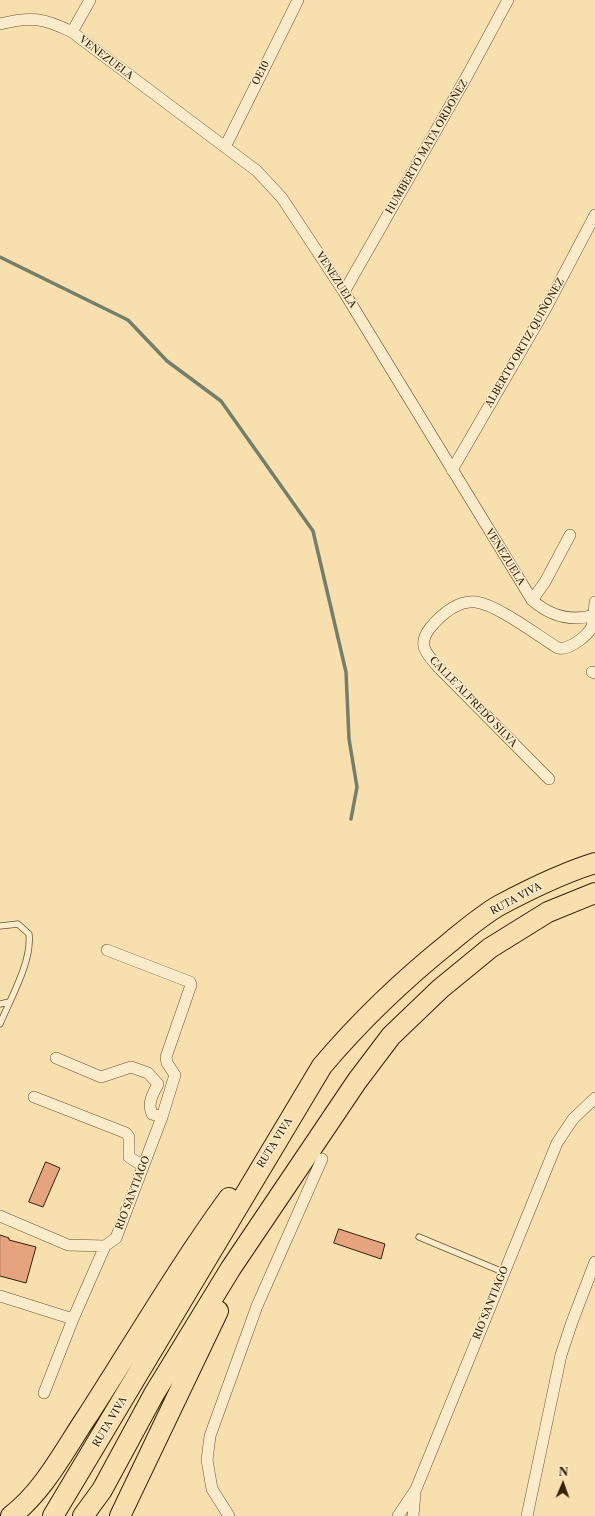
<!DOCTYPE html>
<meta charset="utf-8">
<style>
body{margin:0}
#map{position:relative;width:595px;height:1516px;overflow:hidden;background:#f7e0ad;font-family:"Libre Caslon Text",serif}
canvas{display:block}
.north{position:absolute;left:543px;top:1464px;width:40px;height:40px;-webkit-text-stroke:3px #faebca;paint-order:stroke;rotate:2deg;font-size:11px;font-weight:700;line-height:16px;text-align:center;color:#32210d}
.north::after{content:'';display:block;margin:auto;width:14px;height:18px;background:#32210d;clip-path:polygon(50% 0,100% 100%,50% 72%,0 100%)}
</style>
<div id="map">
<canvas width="595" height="1516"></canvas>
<div class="north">N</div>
</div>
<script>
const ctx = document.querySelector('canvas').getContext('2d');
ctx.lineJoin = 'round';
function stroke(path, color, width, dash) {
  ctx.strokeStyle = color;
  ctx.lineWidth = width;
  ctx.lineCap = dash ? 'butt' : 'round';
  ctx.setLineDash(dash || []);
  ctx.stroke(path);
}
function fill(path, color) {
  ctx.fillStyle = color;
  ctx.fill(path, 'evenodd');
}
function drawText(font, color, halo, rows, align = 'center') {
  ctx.font = font + ' "Libre Caslon Text",serif';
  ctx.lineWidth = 3;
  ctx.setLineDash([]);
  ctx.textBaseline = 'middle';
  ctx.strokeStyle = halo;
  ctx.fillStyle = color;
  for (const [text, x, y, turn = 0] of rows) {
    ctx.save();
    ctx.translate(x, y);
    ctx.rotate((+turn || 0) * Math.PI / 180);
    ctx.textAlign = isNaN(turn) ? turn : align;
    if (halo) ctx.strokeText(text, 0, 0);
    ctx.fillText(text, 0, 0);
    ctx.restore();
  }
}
stroke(new Path2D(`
 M 0,257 L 128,320 L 167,361 L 221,401 L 313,531 L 346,672 L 349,739 L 357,787 L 351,819`), '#727f6d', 3.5);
const building = new Path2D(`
 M 46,1162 L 60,1168 L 43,1207 L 29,1202 Z
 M 339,1229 L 385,1244 L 381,1259 L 334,1243 Z
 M 0,1235 L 9,1238 L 9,1240 L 36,1247 L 26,1283 L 0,1276 Z`);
fill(building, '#e5a37e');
stroke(building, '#32210d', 1);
const lane = new Path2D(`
 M 0,926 L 18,924 L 29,934 C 32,962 11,997 0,1024
 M 0,1004 L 9,1002
 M 419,1237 L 503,1272`);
const street = new Path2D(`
 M 0,24 C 31,16 44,18 72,32 L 257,171 L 282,198 L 344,292 L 532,600 C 550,616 571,622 595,615
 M 72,32 L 90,0
 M 225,147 L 298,0
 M 344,292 L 467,76 L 508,0
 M 452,470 L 546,308 L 595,215
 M 532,600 L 545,582 L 570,535
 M 594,615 L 595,602
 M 592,672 L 595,673
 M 549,779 L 438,667 C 426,653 417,645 430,628 C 441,615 458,600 476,602 C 498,605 538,636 558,648 C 569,651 593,633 593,622 L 589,616
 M 56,1058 L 101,1077 L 131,1067 L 148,1073 L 158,1084 C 153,1094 147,1103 152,1114 L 162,1117
 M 34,1097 L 126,1133 L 129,1137 L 129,1157 L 143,1166
 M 0,1216 L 68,1245 L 105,1246 L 116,1238 L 162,1117 L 175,1075 L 167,1063 L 166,1057 L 191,985 L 190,982 L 107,950
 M 0,1296 L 73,1319
 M 44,1393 L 73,1319 L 105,1246
 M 229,1516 L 212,1489 L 207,1460 L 210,1436 L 257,1306 L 322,1159
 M 398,1516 L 416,1489 L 557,1143 L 573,1119 L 595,1098
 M 413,1516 L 415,1493
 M 527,1516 L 561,1355 L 572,1322 L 595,1262`);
const highway = new Path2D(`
 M 11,1516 C 44,1491 65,1449 88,1415 C 135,1342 178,1268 229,1198
 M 53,1516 L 322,1066 C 360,1021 403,980 449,943 C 465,930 482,915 500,905 C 530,889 563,873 595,863
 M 83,1516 L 102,1490 L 154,1394 L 231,1268 L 357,1081 L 391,1036 L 440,989 L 490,948 L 548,912 L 595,893
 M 120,1516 L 218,1311`);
stroke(lane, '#635135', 7);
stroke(street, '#635135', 12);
stroke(highway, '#32210d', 22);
stroke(lane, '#faebca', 5.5);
stroke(street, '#faebca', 11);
stroke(highway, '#f7e0ad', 20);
drawText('10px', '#32210d', '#faebca', [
 ["VENEZUELA",106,58,37],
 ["OE10",261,73,-63],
 ["HUMBERTO MATA ORDOÑEZ",427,147,-60],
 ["VENEZUELA",336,280,57],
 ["ALBERTO ORTIZ QUIÑONEZ",525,343,-60],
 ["VENEZUELA",505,557,58],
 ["CALLE ALFREDO SILVA",473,702,46],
 ["RUTA VIVA",516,899,-28],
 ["RUTA VIVA",275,1143,-58],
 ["RIO SANTIAGO",133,1193,-69],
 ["RIO SANTIAGO",491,1303,-68],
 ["RUTA VIVA",110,1422,-59]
]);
</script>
